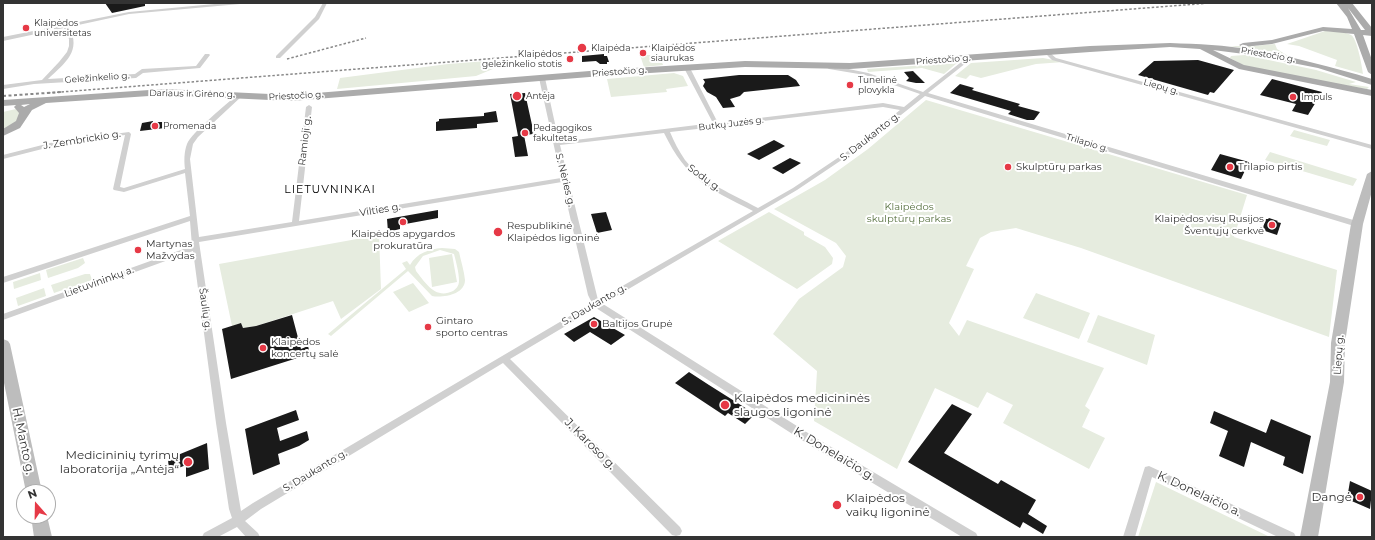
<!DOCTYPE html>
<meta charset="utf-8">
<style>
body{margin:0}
#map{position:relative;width:1375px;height:540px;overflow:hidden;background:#fff;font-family:Montserrat,sans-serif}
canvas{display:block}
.frame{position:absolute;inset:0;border:4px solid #333;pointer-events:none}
.north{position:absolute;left:16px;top:484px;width:40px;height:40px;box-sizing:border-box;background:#fff;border:1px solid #adadad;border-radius:50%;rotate:340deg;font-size:11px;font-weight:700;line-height:16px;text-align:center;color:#333}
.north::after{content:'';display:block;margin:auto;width:14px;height:18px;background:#e63946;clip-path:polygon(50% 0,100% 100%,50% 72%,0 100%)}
</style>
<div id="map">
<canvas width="1375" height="540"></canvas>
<div class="frame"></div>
<div class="north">N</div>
</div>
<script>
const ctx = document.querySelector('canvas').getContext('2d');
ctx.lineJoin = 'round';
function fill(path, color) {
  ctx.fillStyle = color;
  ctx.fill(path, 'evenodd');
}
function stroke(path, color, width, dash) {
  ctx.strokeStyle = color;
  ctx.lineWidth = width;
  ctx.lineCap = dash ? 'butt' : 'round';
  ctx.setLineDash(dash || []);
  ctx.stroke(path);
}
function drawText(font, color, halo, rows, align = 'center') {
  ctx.font = font + ' Montserrat,sans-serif';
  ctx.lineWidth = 4;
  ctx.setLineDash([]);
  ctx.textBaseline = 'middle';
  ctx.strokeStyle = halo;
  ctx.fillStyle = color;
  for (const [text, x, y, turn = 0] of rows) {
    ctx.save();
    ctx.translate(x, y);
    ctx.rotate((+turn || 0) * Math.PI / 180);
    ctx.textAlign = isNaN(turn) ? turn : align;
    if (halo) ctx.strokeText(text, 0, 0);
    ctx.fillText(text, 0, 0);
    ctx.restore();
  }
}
fill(new Path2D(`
 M 1325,31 C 1333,32 1344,31 1351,35 C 1357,38 1362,66 1363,74 L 1335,66 L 1337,60 L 1299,46 L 1287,44 Z
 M 1275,44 L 1277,49 L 1288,56 L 1230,46 L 1253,46 Z
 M 640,55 L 659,55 L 663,65 L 644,67 Z
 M 1245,55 L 1316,70 L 1356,82 L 1349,84 L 1369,87 L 1367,89 L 1354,87 L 1247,67 L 1230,58 L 1231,56 Z
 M 1043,58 L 1064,62 L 1036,64 L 981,78 L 970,75 L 966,79 L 955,76 L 971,63 Z
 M 501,60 L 500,66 L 476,76 L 337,89 L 340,78 L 448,64 Z
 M 957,63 L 944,74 L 922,68 L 868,72 L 867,69 Z
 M 674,73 L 683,76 L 688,86 L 666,89 L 667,92 L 611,97 L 607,79 Z
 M 926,100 L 1247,195 L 1234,237 L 1337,270 L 1329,337 L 1081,248 L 1016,228 L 991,232 L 980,238 L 966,266 L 974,269 L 949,323 L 959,336 L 967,320 L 1104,368 L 1085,406 L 1090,410 L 1082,427 L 1105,438 L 1089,469 L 1003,423 L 1013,405 L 987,392 L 978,408 L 935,388 L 897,469 L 814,421 L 817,371 L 773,334 L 799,299 L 843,267 L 846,256 L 836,243 L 774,209 L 825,180 L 868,149 Z
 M 16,109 L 19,112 L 18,121 L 3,131 L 3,112 Z
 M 1294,130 L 1330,140 L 1327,146 L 1290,136 Z
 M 1270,152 L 1351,177 L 1357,179 L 1353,186 L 1265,160 Z
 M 769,212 L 804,232 L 804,235 L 825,247 L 833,258 L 832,264 L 797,289 L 718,241 Z
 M 379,235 L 381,289 L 341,319 L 333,301 L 256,326 L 243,328 L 241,323 L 232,326 L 219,264 Z
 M 442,248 L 455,249 L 459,252 C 461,261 464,271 465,280 C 465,295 442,298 432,296 L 408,271 L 331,336 L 328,334 L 406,269 L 402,263 L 407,261 L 410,265 C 417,253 429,249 442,248 ZM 440,250 L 454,254 C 456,262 459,272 459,281 C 459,286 456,289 453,291 C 435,300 425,282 416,271 L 415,267 L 423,256 Z
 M 452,254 L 457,282 L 432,287 L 429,258 Z
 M 83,258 L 85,263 L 78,268 L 48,278 L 46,270 Z
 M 40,273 L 41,280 L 14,289 L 13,282 Z
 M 85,274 L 90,274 L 92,280 L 54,293 L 51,285 Z
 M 413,283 L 429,303 L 409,312 L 393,292 Z
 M 44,288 L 46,296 L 18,306 L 16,298 Z
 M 1036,293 L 1090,313 L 1079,339 L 1023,318 Z
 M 1098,315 L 1155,335 L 1147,365 L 1087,342 Z
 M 1156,482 L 1270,537 L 1138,537 Z`), '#e6ecdf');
fill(new Path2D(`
 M 105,3 L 145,3 L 145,6 L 112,13 Z
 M 604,54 L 604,56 L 607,56 L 609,62 L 607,62 L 607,64 L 600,64 L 596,61 L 582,62 L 582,56 Z
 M 1198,60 L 1234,70 L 1214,93 L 1210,92 L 1208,95 L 1138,75 L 1154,61 Z
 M 913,71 L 925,83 L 916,83 L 906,81 L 909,78 L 904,72 Z
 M 739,75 L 788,75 L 796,80 L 800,86 L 744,92 L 740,96 L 730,99 L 735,107 L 723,108 L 716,97 L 707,92 L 703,86 L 705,82 L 703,79 Z
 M 1272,79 L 1322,92 L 1308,115 L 1292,111 L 1296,104 L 1260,95 Z
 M 960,84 L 974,88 L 972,90 L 1020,104 L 1018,106 L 1040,112 L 1034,120 L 1027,120 L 1008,114 L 1011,111 L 950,93 Z
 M 525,93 L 534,134 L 524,135 L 528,156 L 515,157 L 512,137 L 518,136 L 510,94 Z
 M 496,111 L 498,122 L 477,124 L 477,128 L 436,131 L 436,122 L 439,121 L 439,119 L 484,116 L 484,113 Z
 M 153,121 L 153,122 L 172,122 L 165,128 L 140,131 L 142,123 Z
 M 774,140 L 785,146 L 759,160 L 747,154 Z
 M 1220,154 L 1249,162 L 1241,179 L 1211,170 Z
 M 790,158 L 801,163 L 783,174 L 772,168 Z
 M 438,210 L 438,218 L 400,225 L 400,229 L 388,232 L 387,219 Z
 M 606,212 L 612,230 L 597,233 L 591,214 Z
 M 1269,218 L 1278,221 L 1277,222 L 1281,223 L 1277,235 L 1262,230 L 1266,219 L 1268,219 Z
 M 292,315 L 301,349 L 308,346 L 310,354 L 231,379 L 222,329 L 241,323 L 243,328 L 256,326 Z
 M 594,317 L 625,335 L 611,345 L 590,332 L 574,342 L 564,334 Z
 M 689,372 L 709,385 L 755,414 L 745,424 L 728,413 L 725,416 L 675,383 Z
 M 952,404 L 972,414 L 944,453 L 998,484 L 1001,480 L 1036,500 L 1028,514 L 1047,526 L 1043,534 L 1023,522 L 1020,528 L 908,462 Z
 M 296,410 L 299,420 L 277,428 L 280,441 L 307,431 L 309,440 L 299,446 L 278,454 L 280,464 L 253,475 L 245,429 Z
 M 1214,411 L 1266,433 L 1271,419 L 1311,436 L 1303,474 L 1283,465 L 1285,457 L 1251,442 L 1244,467 L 1219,456 L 1228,431 L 1210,423 Z
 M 207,443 L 209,469 L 186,477 L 186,465 L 169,472 L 168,459 Z
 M 1350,481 L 1372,491 L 1370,509 L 1347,499 Z`), '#1a1a1a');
fill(new Path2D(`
 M 225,3 L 242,3 L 240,4 L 129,14 L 69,27 C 82,51 65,63 48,79 L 135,74 L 142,69 L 196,66 L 205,54 L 209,54 L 210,55 L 200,68 L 143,73 L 136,78 L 34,84 L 3,89 L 3,85 L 42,80 L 59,62 L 67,52 L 69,46 L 69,39 L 64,28 L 3,41 L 3,37 L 129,12 Z
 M 323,3 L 327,3 L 319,19 L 280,58 L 276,58 L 276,56 L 315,17 Z
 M 1050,53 L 1056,58 L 1372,145 L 1372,149 L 1052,60 L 1047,55 Z
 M 969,56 L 971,57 L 971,59 L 928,93 L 1360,222 L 1361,224 L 1357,226 L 1354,226 L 925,96 L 858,149 L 797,190 L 603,304 L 816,438 L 976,533 L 978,537 L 962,537 L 808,444 L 596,308 L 510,359 L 680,527 L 682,531 L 680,535 L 676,536 L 672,535 L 503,363 L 261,509 L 245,521 L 258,533 L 260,537 L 246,537 L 237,527 L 218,537 L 202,537 L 204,533 L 232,518 L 229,509 L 216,423 L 193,251 L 3,320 L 3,314 L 192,246 L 190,221 L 3,283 L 3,277 L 190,216 L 185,173 L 124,192 L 114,190 L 113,189 L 125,135 L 54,146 L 3,159 L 3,155 L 54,142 L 129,132 L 131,134 L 120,187 L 124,188 L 185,169 C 184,161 184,152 187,144 C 192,132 227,104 238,94 L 242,94 L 242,96 L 198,137 L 193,144 L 190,159 L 199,237 L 292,222 L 306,107 L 309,105 L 312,107 L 299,221 L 561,178 L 539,78 L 542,76 L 545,78 L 559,142 L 713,123 L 684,68 L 687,66 L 690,68 L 718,123 L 883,103 L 904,107 L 920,94 L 865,75 L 829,69 L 826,67 L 829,65 L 868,73 L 923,92 ZM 883,107 L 900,110 L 854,147 L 793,188 L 758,208 C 732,194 704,183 685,160 C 679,151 674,142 670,132 L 715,127 L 717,128 L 720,126 ZM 664,133 C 687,180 708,188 753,211 L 598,300 L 560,145 ZM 562,182 L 588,295 L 592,303 L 253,503 L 241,511 L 226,423 L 199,242 Z
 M 1149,466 L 1294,533 L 1296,537 L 1278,537 L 1152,477 L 1135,537 L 1123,537 L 1144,470 L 1145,467 Z`), '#d0d0d0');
fill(new Path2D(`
 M 1372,171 L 1372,191 L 1363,224 L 1345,343 L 1344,382 L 1318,537 L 1300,537 L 1330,382 L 1331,343 L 1351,224 L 1367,174 Z
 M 3,339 L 8,341 L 10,344 L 42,492 L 26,492 L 3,378 Z
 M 31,516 L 47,516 L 52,537 L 34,537 Z`), '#bdbdbd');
fill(new Path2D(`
 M 1336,3 L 1345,4 L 1344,3 L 1352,3 L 1372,28 L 1372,36 L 1363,35 L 1372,60 L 1372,75 L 1368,72 L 1354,34 L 1323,31 L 1272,44 L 1243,47 L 1239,45 L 1243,43 L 1272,40 L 1323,27 L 1352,29 L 1347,17 ZM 1348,8 L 1365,30 L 1361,30 Z
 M 1170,43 C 1198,44 1225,45 1253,50 C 1293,57 1333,67 1372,79 L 1372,85 L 1318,68 L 1252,55 L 1213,50 L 1244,65 L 1372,90 L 1372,96 L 1239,69 L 1200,49 L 1170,47 L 1090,52 L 850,69 L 745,67 L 602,76 L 291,101 L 164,95 L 46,103 L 32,110 L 20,128 L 3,136 L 3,129 L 16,121 L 19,113 L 14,107 L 16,105 L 3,106 L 3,100 L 164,89 L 291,95 L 602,70 L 745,61 L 850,63 L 1090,46 ZM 30,104 L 24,107 L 21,105 Z`), '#ababab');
stroke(new Path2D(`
 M 287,59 L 366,38
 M 48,93 L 1210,3`), '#888', 1.5, [2.5, 2]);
stroke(new Path2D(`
 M 3,96 L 61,92`), '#888', 2, [3, 2.5]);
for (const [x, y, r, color] of [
 [26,28,4,"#e63946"],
 [582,48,5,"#e63946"],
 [643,53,4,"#e63946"],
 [570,59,4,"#e63946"],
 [850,85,4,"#e63946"],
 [517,96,5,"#e63946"],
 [1293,97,4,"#e63946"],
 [155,126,4,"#e63946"],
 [525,133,4,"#e63946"],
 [1008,167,4,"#e63946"],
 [1230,167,4,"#e63946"],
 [403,222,4,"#e63946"],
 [1272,225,4,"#e63946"],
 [498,232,5,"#e63946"],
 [138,250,4,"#e63946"],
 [594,324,4,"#e63946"],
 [428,327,4,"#e63946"],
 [263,348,4,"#e63946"],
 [725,405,5,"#e63946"],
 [188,462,5,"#e63946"],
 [1360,497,4,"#e63946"],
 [837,505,5,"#e63946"]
]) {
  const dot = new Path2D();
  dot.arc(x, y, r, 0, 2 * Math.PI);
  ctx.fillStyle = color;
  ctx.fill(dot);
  stroke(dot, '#fff', 1.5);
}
drawText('9px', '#333', '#fff', [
 ["Klaipėdos",34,23],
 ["universitetas",34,33],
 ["Klaipėda",591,48],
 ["Klaipėdos",651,48],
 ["siaurukas",651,58],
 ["Klaipėdos",562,54,"right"],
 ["geležinkelio stotis",562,64,"right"],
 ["Tunelinė",858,80],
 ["plovykla",858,90],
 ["Antėja",526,96],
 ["Impuls",1301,97],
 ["Promenada",163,126],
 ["Pedagogikos",533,128],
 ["fakultetas",533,138]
], 'left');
drawText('9px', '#333', '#fff', [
 ["Priestočio g.",1268,55,10],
 ["Priestočio g.",943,60,-4],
 ["Priestočio g.",619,72,-4],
 ["Geležinkelio g.",97,78,-4],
 ["Liepų g.",1161,87,16],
 ["Dariaus ir Girėno g.",192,94,1],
 ["Priestočio g.",296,96,-3],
 ["Butkų Juzės g.",731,124,-7],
 ["Trilapio g.",1087,143,17]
]);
drawText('10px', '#333', '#fff', [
 ["S. Daukanto g.",870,137,-38],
 ["J. Zembrickio g.",82,140,-9],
 ["Ramioji g.",305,141,-83],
 ["Sodų g.",704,178,36],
 ["S. Nėries g.",565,180,76],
 ["Vilties g.",380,210,-9],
 ["Lietuvininkų a.",99,282,-20],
 ["S. Daukanto g.",594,305,-30],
 ["Šaulių g.",205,309,82],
 ["Liepų g.",1339,355,-86],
 ["S. Daukanto g.",315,471,-31]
]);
drawText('10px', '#333', '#fff', [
 ["Skulptūrų parkas",1016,167],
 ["Trilapio pirtis",1238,167],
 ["Klaipėdos visų Rusijos",1264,219,"right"],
 ["Šventųjų cerkvė",1264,231,"right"],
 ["Respublikinė",507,226],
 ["Klaipėdos ligoninė",507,238],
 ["Klaipėdos apygardos",403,234,"center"],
 ["prokuratūra",403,246,"center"],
 ["Martynas",146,244],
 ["Mažvydas",146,256],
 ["Gintaro",436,321],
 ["sporto centras",436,333],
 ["Baltijos Grupė",602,324],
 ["Klaipėdos",271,342],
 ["koncertų salė",271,354]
], 'left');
drawText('10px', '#56703f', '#fff', [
 ["Klaipėdos",909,207],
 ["skulptūrų parkas",909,219]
]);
ctx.letterSpacing = '1px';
drawText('11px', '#000', '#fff', [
 ["LIETUVNINKAI",330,190]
]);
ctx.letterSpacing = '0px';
drawText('12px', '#333', '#fff', [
 ["Klaipėdos medicininės",734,398],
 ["slaugos ligoninė",734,412],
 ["Medicininių tyrimų",179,455,"right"],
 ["laboratorija „Antėja“",179,469,"right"],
 ["Dangė",1352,497,"right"],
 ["Klaipėdos",846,498],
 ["vaikų ligoninė",846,512]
], 'left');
drawText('12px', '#333', '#fff', [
 ["H. Manto g.",23,441,78],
 ["J. Karoso g.",590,444,45],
 ["K. Donelaičio g.",834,454,31],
 ["K. Donelaičio a.",1199,494,25]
]);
</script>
